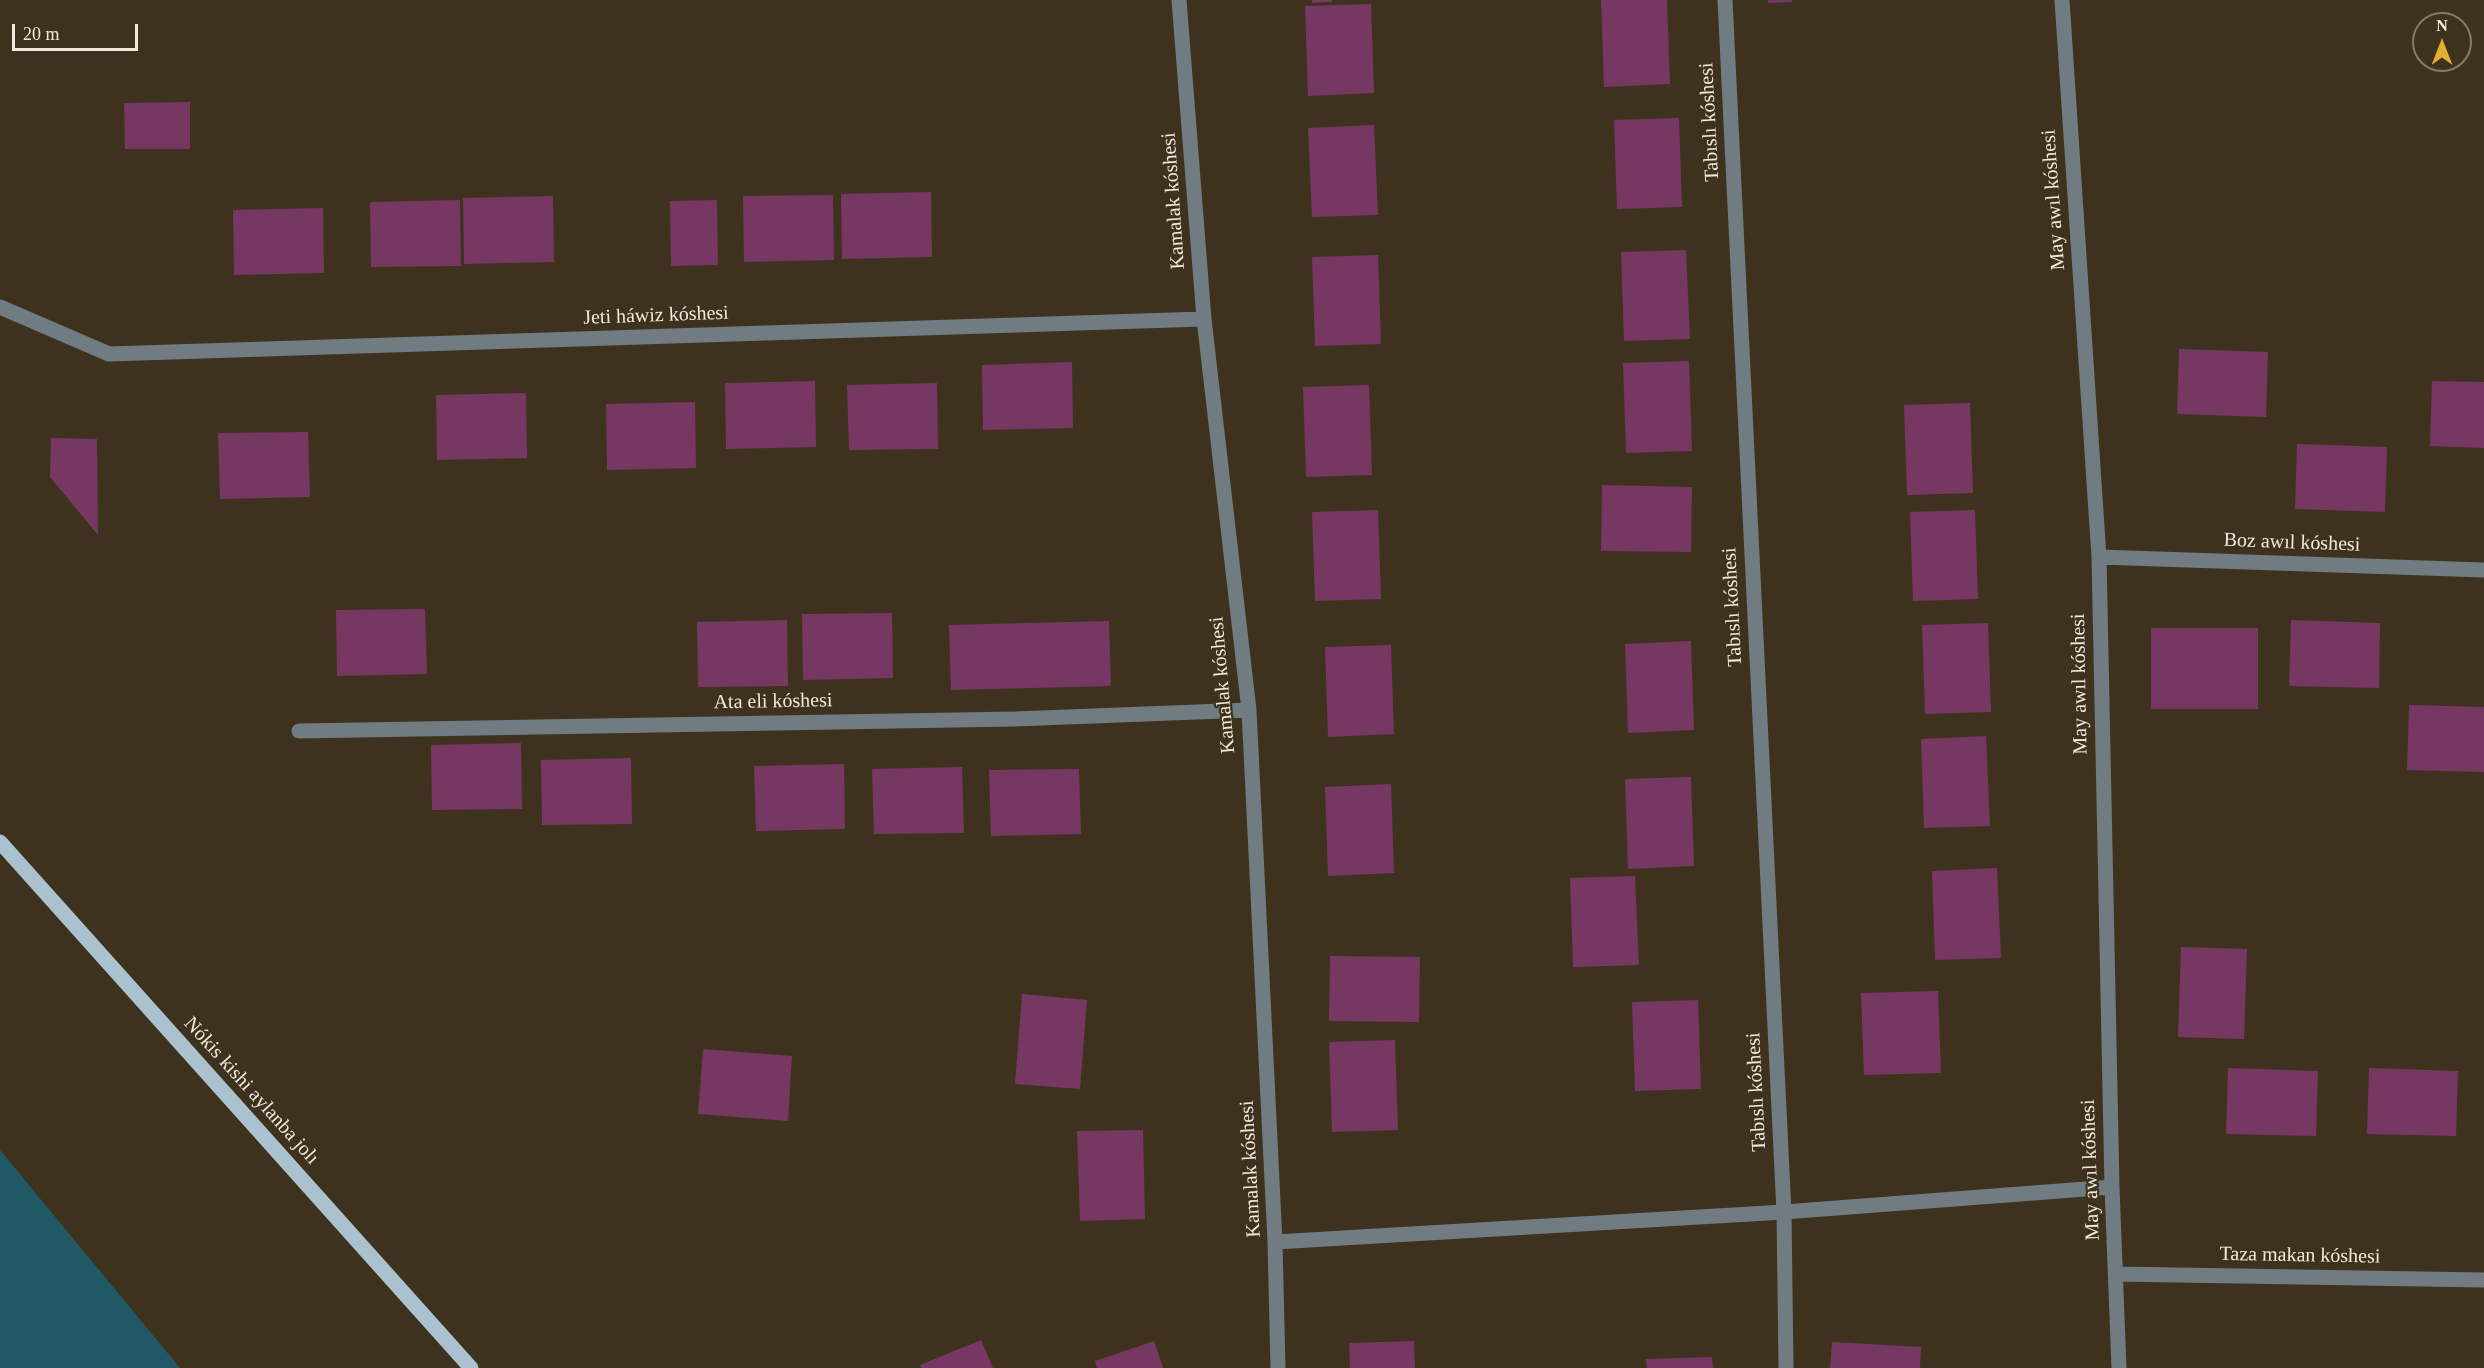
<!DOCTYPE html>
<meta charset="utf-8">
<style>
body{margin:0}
#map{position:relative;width:2484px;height:1368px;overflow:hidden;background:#3e321e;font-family:Georgia,serif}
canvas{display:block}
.north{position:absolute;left:2412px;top:12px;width:60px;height:60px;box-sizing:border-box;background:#3e321e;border:2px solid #857b6a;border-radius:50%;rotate:0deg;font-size:16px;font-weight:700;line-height:24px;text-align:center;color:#f0e9dc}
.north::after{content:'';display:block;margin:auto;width:21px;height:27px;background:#e3ae35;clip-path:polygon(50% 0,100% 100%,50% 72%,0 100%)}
.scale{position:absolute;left:12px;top:24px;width:126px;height:27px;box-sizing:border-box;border:3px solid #f0e9dc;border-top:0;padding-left:8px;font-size:18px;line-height:21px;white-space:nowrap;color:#f0e9dc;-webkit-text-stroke:4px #3e321e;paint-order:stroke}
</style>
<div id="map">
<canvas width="2484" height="1368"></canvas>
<div class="north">N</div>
<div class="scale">20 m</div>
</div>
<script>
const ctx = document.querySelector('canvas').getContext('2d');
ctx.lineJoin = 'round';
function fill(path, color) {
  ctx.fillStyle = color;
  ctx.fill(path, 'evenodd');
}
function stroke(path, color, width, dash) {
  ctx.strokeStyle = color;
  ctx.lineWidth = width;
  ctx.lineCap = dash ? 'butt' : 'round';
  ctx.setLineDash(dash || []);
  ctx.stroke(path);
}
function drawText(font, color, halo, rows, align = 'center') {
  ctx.font = font + ' Georgia,serif';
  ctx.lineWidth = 4.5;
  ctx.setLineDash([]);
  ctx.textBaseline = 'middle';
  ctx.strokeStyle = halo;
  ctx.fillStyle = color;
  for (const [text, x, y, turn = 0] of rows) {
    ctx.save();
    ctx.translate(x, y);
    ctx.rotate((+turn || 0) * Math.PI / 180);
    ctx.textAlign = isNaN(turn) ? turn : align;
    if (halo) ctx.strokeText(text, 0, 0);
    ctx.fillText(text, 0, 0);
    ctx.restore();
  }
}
fill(new Path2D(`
 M 0,1150 L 180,1368 L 0,1368 Z`), '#205965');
fill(new Path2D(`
 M 1312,0 L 1332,0 L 1332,2 L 1312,3 Z
 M 1601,0 L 1667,0 L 1670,84 L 1604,87 Z
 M 1768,0 L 1792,0 L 1792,2 L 1768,3 Z
 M 1371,4 L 1374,93 L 1308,96 L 1305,6 Z
 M 190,102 L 190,149 L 125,149 L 124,103 Z
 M 1679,118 L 1682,207 L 1617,209 L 1614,120 Z
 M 1374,125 L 1378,215 L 1312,217 L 1308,128 Z
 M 931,192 L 932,257 L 842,259 L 841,194 Z
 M 833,195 L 834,260 L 744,262 L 743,196 Z
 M 553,196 L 554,262 L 464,264 L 463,198 Z
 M 460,200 L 461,266 L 371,267 L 370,202 Z
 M 717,200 L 718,265 L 671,266 L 670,201 Z
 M 323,208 L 324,273 L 234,275 L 233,210 Z
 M 1686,250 L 1690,339 L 1624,341 L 1621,252 Z
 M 1378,255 L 1381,344 L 1315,346 L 1312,257 Z
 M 2179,349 L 2268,352 L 2266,417 L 2177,414 Z
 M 1689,361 L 1692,451 L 1626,453 L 1623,363 Z
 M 1072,362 L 1073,428 L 983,430 L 982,365 Z
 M 815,381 L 816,447 L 726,449 L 725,383 Z
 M 2432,381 L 2484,382 L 2484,448 L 2430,446 Z
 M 937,383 L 938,449 L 849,450 L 847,385 Z
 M 1369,385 L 1372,475 L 1306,477 L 1303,387 Z
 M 526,393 L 527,458 L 437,460 L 436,395 Z
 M 695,402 L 696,468 L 607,470 L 606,404 Z
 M 1970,403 L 1973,493 L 1907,495 L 1904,405 Z
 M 308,432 L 310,497 L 220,499 L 218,433 Z
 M 51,438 L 97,439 L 98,535 L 50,477 Z
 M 2297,444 L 2387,447 L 2385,512 L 2295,509 Z
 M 1602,485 L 1692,487 L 1691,552 L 1601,551 Z
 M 1378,510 L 1381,599 L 1315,601 L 1312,512 Z
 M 1975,510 L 1978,599 L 1913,601 L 1910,512 Z
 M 425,609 L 427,674 L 337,676 L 336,610 Z
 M 892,613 L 893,678 L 803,680 L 802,614 Z
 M 787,620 L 788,686 L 698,687 L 697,622 Z
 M 2291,620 L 2380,623 L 2379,688 L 2289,686 Z
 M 1109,621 L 1111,686 L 951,690 L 949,625 Z
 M 1988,623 L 1991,712 L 1925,714 L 1922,625 Z
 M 2151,628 L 2258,628 L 2258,709 L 2151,709 Z
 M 1691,641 L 1694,730 L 1628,733 L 1625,644 Z
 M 1391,645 L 1394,734 L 1328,737 L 1325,647 Z
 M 2409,705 L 2484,707 L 2484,772 L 2407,770 Z
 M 1986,736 L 1990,826 L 1924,828 L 1921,739 Z
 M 521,743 L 522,809 L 432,810 L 431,745 Z
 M 631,758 L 632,824 L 542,825 L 541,760 Z
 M 844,764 L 845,829 L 756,831 L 754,766 Z
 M 962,767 L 964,833 L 874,834 L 872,769 Z
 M 1079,769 L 1081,834 L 991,836 L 989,770 Z
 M 1691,777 L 1694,866 L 1628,869 L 1625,779 Z
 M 1391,784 L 1394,873 L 1328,876 L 1325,787 Z
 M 1997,868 L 2001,958 L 1935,960 L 1932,871 Z
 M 1635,876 L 1639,965 L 1573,967 L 1570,878 Z
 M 2181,947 L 2247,949 L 2244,1039 L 2178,1037 Z
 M 1330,956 L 1420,957 L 1419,1022 L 1329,1021 Z
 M 1938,991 L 1941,1073 L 1864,1075 L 1861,993 Z
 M 1022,994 L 1087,1000 L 1080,1089 L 1015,1084 Z
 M 1698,1000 L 1701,1089 L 1635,1091 L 1632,1002 Z
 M 1395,1040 L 1398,1130 L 1332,1132 L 1329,1042 Z
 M 703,1049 L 792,1056 L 788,1121 L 698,1114 Z
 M 2228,1068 L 2318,1071 L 2316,1136 L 2226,1134 Z
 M 2369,1068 L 2458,1071 L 2456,1136 L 2367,1134 Z
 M 1143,1130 L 1145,1219 L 1080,1221 L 1077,1131 Z
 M 981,1340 L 993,1368 L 921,1368 L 920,1365 Z
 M 1154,1341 L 1163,1368 L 1097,1368 L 1095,1361 Z
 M 1414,1341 L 1415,1368 L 1350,1368 L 1349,1343 Z
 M 1832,1342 L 1921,1347 L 1920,1368 L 1830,1368 Z
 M 1712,1357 L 1713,1368 L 1647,1368 L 1646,1359 Z`), '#763863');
stroke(new Path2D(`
 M 1179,0 L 1204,319 L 1249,710 L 1275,1242 L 1278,1368
 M 1725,0 L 1784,1212 L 1786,1368
 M 2062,0 L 2099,557 L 2112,1187 L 2119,1368
 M 0,307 L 109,354 L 1204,319
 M 2099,557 L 2484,570
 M 299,731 L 1015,719 L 1249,710
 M 1275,1242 L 1784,1212 L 2112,1187
 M 2116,1274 L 2484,1280`), '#707b82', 15);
stroke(new Path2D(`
 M 0,842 L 471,1368`), '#aac2cf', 15);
drawText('20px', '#f0e9dc', '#3e321e', [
 ["Tabıslı kóshesi",1710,122,-93],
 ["May awıl kóshesi",2054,200,-94],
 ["Kamalak kóshesi",1174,201,-94],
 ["Jeti háwiz kóshesi",656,316,-2],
 ["Boz awıl kóshesi",2292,543,2],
 ["Tabıslı kóshesi",1733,607,-93],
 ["May awıl kóshesi",2080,684,-91],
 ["Kamalak kóshesi",1223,685,-95],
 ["Ata eli kóshesi",773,702,-1],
 ["Nókis kishi aylanba jolı",251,1091,48],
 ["Tabıslı kóshesi",1757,1092,-93],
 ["Kamalak kóshesi",1251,1169,-93],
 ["May awıl kóshesi",2091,1170,-92],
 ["Taza makan kóshesi",2300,1256,1]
]);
</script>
